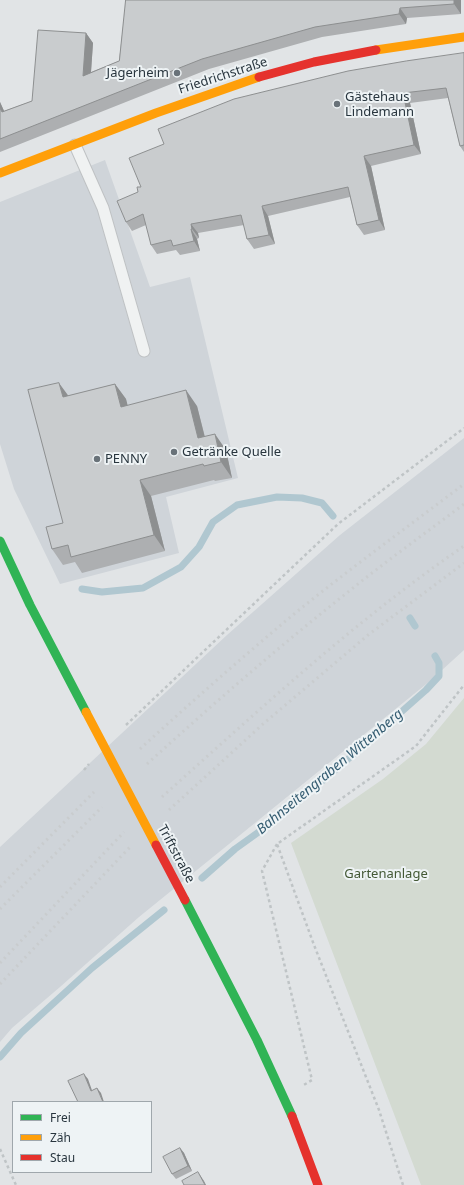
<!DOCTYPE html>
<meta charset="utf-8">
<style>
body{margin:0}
#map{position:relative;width:464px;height:1185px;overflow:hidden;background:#e1e4e6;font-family:"Noto Sans",sans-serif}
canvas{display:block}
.legend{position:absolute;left:12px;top:1101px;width:140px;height:72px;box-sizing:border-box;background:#eef3f5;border:1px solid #9fa7ac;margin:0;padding:5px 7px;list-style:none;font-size:12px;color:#28353e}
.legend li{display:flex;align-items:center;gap:8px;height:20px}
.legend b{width:20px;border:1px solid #9fa7ac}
</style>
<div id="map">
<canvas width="464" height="1185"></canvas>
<ul class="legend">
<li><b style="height:5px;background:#30b455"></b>Frei</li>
<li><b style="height:5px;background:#ff9f0a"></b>Zäh</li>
<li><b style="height:5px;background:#e5322d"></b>Stau</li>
</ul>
</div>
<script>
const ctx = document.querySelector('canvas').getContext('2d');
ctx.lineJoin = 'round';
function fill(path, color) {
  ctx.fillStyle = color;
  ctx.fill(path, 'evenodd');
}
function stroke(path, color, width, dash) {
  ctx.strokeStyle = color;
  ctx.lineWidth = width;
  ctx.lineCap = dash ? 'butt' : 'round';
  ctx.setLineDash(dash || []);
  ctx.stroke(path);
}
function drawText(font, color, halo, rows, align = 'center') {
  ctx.font = font + ' "Noto Sans",sans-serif';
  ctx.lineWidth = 4;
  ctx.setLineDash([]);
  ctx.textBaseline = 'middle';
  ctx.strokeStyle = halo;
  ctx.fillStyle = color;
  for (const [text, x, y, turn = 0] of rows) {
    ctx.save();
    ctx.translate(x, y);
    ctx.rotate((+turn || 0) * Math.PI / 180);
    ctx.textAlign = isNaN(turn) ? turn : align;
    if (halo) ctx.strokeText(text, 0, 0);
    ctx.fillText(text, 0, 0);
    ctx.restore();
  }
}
fill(new Path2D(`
 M 105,160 L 150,287 L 190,277 L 238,478 L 166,497 L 179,553 L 60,584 L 14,489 L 0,444 L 0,202 Z
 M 464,438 L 464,650 L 430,681 L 139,917 L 60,987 L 12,1028 L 0,1042 L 0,847 L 227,635 L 340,535 Z`), '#cfd4d9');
fill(new Path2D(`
 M 464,698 L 464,1185 L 421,1185 L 291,843 L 383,779 L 426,744 Z`), '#d3dad1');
stroke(new Path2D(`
 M 82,589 L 102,592 L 143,588 L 181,567 L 199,547 L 213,522 L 237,505 L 277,497 L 302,498 L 322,503 L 333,516
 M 410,618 L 415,626
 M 202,878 L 235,849 L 274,821 L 347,760 L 426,690 L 439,676 L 439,663 L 435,656
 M 0,1057 L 21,1033 L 92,968 L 164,910`), '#b0c7d0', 7);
const lane = new Path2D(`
 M 75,145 L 103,208 L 144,351`);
stroke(lane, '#bfc2c4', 13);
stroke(new Path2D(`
 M 126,725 L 338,524 L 464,428
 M 84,770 L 89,764
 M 277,844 L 262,871 L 312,1080 L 302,1086
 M 0,1149 L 16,1185
 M 403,1185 L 379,1110 L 314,945 L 277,844 L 416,746 L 464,685`), '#bfc4c6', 2.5, [3, 3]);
stroke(lane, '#f0f2f2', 11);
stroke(new Path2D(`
 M 0,541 L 30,605 L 86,712
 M 185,900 L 257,1040 L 292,1116`), '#30b455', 9);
stroke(new Path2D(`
 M 376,50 L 464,37
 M 0,173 L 156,113 L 259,77`), '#ff9f0a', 9);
stroke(new Path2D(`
 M 259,77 L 314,62 L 376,50
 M 292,1116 L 318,1185`), '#e5322d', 9);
stroke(new Path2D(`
 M 140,749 C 188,705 238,661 288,619 C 345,572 405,529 464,484
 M 147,764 C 214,703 282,644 353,588 C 389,559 427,532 464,504
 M 162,797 C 259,710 356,620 464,546
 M 169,810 L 263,724 L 368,635 L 464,563
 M 0,887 L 94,792
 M 0,909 L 102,807
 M 0,963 L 124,832
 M 0,984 L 131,846`), '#c9ccce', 3, [2, 4]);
stroke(new Path2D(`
 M 86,712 L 156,845`), '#ff9f0a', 9);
stroke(new Path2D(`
 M 156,845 L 185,900`), '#e5322d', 9);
fill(new Path2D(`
 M 126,0 L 461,0 L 461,14 L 407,18 L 406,24 L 322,37 L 209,69 L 0,152 L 0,102 L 4,111 L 32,101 L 86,33 L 93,43 L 91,72 L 119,61 Z
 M 464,53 L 464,152 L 460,146 L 448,98 L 410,103 L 421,154 L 371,166 L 385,230 L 364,235 L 357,225 L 350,197 L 268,216 L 275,244 L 254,249 L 247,239 L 244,225 L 198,233 L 199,238 L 197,239 L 200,251 L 180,255 L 176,250 L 157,254 L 151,245 L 146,225 L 132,231 L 126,222 L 141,187 Z
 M 115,384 L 126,399 L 127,405 L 197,406 L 205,437 L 226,450 L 232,478 L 215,481 L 214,480 L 151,496 L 165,551 L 82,573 L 75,562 L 63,565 L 52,549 L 63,523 L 69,396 Z
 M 180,1148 L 184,1153 L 192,1171 L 176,1179 L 172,1174 Z`), '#adafb1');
fill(new Path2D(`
 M 454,0 L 461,0 L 461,14 L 454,4 Z
 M 400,8 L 407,18 L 406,24 L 399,14 Z
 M 86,33 L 93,43 L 90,86 L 83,76 Z
 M 403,93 L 410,103 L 421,154 L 414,145 Z
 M 0,102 L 9,122 L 2,112 L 0,108 Z
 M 364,156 L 371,166 L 385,230 L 379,220 Z
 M 262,206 L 268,216 L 275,244 L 269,235 Z
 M 191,224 L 198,233 L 199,238 L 192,229 Z
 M 191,229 L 197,239 L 200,251 L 194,241 Z
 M 59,383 L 70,398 L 63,397 Z
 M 115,384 L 126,399 L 132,422 L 121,407 Z
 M 186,390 L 197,406 L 209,454 L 198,438 Z
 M 215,434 L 226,450 L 232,478 L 221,462 Z
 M 140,480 L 151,496 L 165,551 L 154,535 Z
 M 84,1074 L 88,1079 L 94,1096 L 91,1091 Z
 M 97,1088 L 101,1093 L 104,1102 L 103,1102 Z
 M 180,1148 L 184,1153 L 192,1171 L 188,1166 Z
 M 198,1172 L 204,1181 L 206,1185 L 205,1185 Z`), '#8d8f90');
const building = new Path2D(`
 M 126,0 L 454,0 L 454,4 L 400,8 L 399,14 L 315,27 L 202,59 L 0,139 L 0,108 L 2,112 L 32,101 L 38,30 L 86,33 L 83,76 L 119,61 Z
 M 464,53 L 464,145 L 460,146 L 446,88 L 403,93 L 414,145 L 364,156 L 379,220 L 357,225 L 348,187 L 262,206 L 269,235 L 247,239 L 241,215 L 191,224 L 192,229 L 191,229 L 194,241 L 173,246 L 171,240 L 151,245 L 143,214 L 126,222 L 117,201 L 138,192 L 137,187 L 141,187 L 129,158 L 164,144 L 158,129 L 234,99 L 348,71 L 406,61 Z
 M 59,383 L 63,397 L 115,384 L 121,407 L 186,390 L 198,438 L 215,434 L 221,462 L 204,466 L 203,464 L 140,480 L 154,535 L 71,557 L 68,545 L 52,549 L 46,527 L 63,523 L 28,390 Z
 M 84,1074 L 91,1091 L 97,1088 L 103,1102 L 78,1102 L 68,1081 Z
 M 180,1148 L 188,1166 L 172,1174 L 163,1157 Z
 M 198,1172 L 205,1185 L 184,1185 L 182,1181 Z`);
fill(building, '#c9ccce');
stroke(building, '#8d8f90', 1);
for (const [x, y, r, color] of [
 [177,73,4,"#697279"],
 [337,104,4,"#697279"],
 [174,452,4,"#697279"],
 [97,459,4,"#697279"]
]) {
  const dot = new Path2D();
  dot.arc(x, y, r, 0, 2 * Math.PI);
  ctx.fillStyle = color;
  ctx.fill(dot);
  stroke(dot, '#eef3f5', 1.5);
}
drawText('13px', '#28353e', '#eef3f5', [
 ["Jägerheim",169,73,"right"],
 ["Gästehaus",345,97],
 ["Lindemann",345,112],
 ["Getränke Quelle",182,452],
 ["PENNY",105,459]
], 'left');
drawText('13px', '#28353e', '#eef3f5', [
 ["Friedrichstraße",223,76,-18],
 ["Triftstraße",176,854,62]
]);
drawText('13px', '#445936', '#eef3f5', [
 ["Gartenanlage",386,874]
]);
drawText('italic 14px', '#345c71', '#eef3f5', [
 ["Bahnseitengraben Wittenberg",330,772,-40]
]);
</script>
